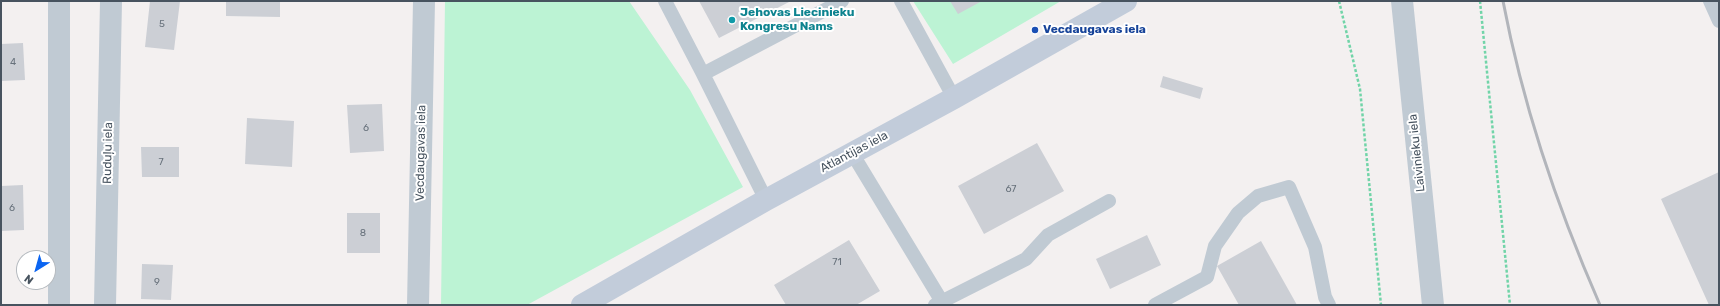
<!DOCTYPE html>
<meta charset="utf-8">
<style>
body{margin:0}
#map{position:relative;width:1720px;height:306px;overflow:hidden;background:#f3f0f0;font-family:Rubik,sans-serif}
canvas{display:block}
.frame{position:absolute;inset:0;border:2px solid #47535f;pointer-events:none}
.north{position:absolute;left:16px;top:250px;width:40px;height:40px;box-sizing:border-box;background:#fff;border:1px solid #b5babf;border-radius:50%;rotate:217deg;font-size:11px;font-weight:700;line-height:16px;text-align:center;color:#47535f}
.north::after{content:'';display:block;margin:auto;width:14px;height:18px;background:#0b65f2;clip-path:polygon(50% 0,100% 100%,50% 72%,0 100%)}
</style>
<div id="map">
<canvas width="1720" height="306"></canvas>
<div class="frame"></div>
<div class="north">N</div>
</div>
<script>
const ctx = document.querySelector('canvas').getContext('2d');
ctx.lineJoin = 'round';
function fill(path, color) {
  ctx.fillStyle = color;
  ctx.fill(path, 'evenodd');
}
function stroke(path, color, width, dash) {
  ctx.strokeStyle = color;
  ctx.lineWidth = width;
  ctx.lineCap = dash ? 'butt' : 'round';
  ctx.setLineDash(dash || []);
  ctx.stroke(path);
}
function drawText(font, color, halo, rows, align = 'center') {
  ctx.font = font + ' Rubik,sans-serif';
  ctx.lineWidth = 4;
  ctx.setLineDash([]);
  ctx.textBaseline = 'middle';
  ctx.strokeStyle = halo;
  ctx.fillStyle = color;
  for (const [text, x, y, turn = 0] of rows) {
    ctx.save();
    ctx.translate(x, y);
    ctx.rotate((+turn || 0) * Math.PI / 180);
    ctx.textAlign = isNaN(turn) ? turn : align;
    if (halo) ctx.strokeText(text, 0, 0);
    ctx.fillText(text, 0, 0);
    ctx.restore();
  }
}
fill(new Path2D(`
 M 445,1 L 629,1 L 690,90 L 743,187 L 527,305 L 441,305 Z
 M 913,1 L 1061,1 L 953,64 Z`), '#bcf3d4');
fill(new Path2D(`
 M 150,1 L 180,1 L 174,50 L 145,47 Z
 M 226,1 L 280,1 L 280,17 L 226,16 Z
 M 699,1 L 791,1 L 719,38 Z
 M 950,1 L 982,1 L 958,14 Z
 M 23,43 L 25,80 L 1,81 L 1,44 Z
 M 1163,76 L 1203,88 L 1200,99 L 1160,87 Z
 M 382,104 L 384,151 L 350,153 L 347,105 Z
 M 247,118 L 294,121 L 292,167 L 245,164 Z
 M 1037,143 L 1064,191 L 984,234 L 958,186 Z
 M 141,147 L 179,147 L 179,177 L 142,177 Z
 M 1719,172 L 1719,305 L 1709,305 L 1661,199 Z
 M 23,185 L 24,230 L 1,231 L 1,186 Z
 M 347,213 L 380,213 L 380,253 L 347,253 Z
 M 1147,235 L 1161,265 L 1110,289 L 1096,259 Z
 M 849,240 L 880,291 L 856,305 L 786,305 L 774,285 Z
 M 1261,241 L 1297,305 L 1239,305 L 1217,266 Z
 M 142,264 L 173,265 L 171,300 L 141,299 Z`), '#cccfd5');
stroke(new Path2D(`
 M 1339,1 L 1360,89 L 1381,305
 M 1480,1 L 1510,305`), '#71d4a8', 2.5, [3, 2]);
stroke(new Path2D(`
 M 665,1 L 703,74
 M 901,1 L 954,98
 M 1710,1 L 1719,21
 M 852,153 L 944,305
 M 766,200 L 703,74 L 842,1
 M 935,305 L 1026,259 L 1048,235 L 1109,201
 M 1155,305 L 1207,277 L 1215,246 L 1238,213 L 1258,196 L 1289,187 L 1315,247 L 1325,297 L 1329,305`), '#c0cad3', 14);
stroke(new Path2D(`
 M 1402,1 L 1433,305
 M 59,305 L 59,1
 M 105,305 L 111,1
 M 418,305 L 424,1`), '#c0cad3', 22);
stroke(new Path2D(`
 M 582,305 L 766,200 L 954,98 L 1126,1`), '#c2ccda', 22);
stroke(new Path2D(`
 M 1503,1 C 1523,106 1557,207 1600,305`), '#b2b5bb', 3);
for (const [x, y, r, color] of [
 [732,20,4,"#0f9aa8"],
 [1035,30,4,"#1a4fb4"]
]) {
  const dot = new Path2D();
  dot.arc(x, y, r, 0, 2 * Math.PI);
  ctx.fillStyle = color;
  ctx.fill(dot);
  stroke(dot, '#fff', 1.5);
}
drawText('10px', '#68727c', null, [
 ["5",162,24],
 ["4",13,62],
 ["6",366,128],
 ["7",161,162],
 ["67",1011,189],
 ["6",12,208],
 ["8",363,233],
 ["71",837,262],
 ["9",157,282]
]);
drawText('bold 12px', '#0d838f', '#fff', [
 ["Jehovas Liecinieku",740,13],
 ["Kongresu Nams",740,27]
], 'left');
drawText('bold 12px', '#164399', '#fff', [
 ["Vecdaugavas iela",1043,30]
], 'left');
drawText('12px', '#47535f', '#fff', [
 ["Atlantijas iela",854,152,-28],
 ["Ruduļu iela",108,153,-89],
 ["Vecdaugavas iela",421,153,-89],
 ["Laivinieku iela",1417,153,-96]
]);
</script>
